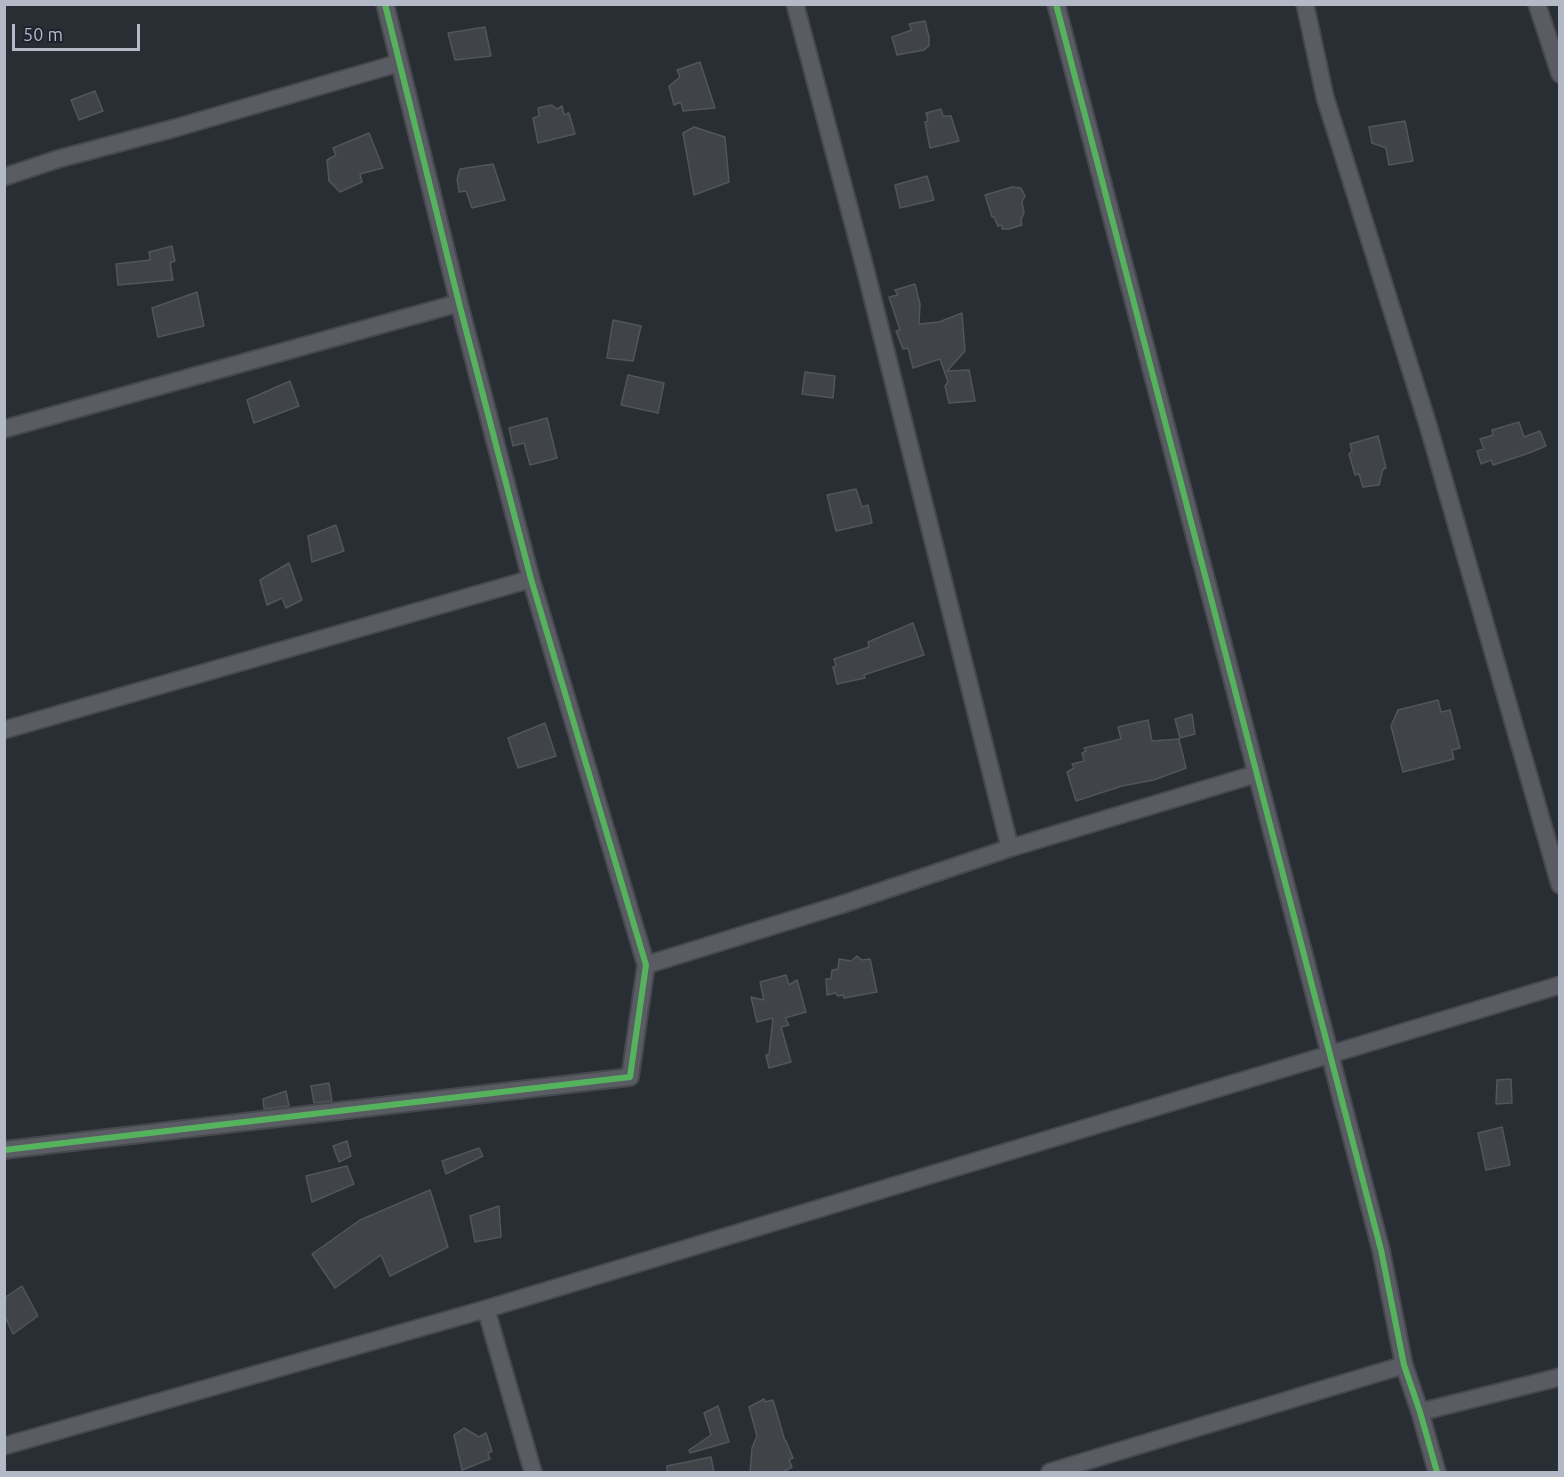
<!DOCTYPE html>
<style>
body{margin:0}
#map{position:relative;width:1564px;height:1477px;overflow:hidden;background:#292d34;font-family:Ubuntu,sans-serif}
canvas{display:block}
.frame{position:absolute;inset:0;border:6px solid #b3b9c6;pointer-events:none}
.scale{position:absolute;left:12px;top:24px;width:128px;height:27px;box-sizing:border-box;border:3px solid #b3b9c6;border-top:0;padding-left:8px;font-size:18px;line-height:21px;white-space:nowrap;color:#b3b9c6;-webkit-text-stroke:4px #1d232f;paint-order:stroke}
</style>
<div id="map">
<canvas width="1564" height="1477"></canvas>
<div class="frame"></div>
<div class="scale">50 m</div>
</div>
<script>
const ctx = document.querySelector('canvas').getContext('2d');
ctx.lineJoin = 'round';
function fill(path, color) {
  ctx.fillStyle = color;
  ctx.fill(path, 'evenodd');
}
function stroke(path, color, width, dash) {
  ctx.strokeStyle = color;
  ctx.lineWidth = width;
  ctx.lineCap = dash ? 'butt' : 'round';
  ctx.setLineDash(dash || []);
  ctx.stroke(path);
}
const building = new Path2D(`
 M 925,21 L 929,37 L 929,46 L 924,50 L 897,55 L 892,37 L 912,30 L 909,24 Z
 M 485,27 L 491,56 L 455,60 L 448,33 Z
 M 700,62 L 715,108 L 683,111 L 681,102 L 674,105 L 669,86 L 680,77 L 677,70 Z
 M 95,91 L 103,111 L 79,120 L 71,100 Z
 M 552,105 L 557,109 L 562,106 L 564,115 L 569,113 L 575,134 L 538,143 L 533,118 L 539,116 L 538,108 Z
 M 941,109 L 943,116 L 951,116 L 959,141 L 930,148 L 925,122 L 928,121 L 926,113 Z
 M 1405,121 L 1413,161 L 1389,165 L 1386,148 L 1372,143 L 1369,127 Z
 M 694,127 L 725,137 L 729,182 L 694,195 L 683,133 Z
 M 369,133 L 383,168 L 360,174 L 362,182 L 340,192 L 329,181 L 327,160 L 336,155 L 333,148 Z
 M 493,164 L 505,200 L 472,208 L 466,191 L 459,192 L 457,179 L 460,169 Z
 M 927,176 L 934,200 L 900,208 L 895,185 Z
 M 1012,187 L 1021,188 L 1025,196 L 1022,202 L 1024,212 L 1021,220 L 1022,225 L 1009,229 L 1002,229 L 1002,225 L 998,226 L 994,217 L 992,217 L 985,195 Z
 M 172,246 L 175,261 L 170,263 L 173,280 L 118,285 L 116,264 L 150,260 L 149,252 Z
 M 915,284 L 920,304 L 919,324 L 939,322 L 962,313 L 965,351 L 947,371 L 969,370 L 975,401 L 949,403 L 945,386 L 948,382 L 940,359 L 913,368 L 908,348 L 903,349 L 896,331 L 900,330 L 889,297 L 898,295 L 895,290 Z
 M 197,292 L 204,326 L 158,337 L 152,308 Z
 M 613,320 L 641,326 L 633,361 L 607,358 Z
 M 805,372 L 835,376 L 833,398 L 802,394 Z
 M 628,375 L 664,383 L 658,413 L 621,405 Z
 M 290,381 L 299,406 L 254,423 L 247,400 Z
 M 547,418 L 557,458 L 530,465 L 524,443 L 513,446 L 509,428 Z
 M 1519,422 L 1524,437 L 1540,431 L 1546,446 L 1529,453 L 1493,465 L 1491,460 L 1481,464 L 1477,451 L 1484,449 L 1480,439 L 1493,435 L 1492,430 Z
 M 1378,436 L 1386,468 L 1383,469 L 1379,485 L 1363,487 L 1359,474 L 1355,475 L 1349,454 L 1352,451 L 1350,444 Z
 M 856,489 L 862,507 L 868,505 L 872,523 L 836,531 L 827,495 Z
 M 336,525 L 344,551 L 312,562 L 308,536 Z
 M 289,563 L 302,600 L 286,608 L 282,598 L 267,605 L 260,580 Z
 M 913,623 L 924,655 L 864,675 L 865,678 L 837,684 L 833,667 L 836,666 L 834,659 L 869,647 L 868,642 Z
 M 1438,700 L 1441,712 L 1450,710 L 1460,748 L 1452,750 L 1454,759 L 1403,772 L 1391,726 L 1398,710 Z
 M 1192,714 L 1195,734 L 1180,738 L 1175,719 Z
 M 1148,720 L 1152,741 L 1179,739 L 1186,768 L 1154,780 L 1122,786 L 1076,801 L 1067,772 L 1074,768 L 1072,764 L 1084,761 L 1082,753 L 1086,751 L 1084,748 L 1121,739 L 1118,727 Z
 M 545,723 L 556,756 L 518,768 L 508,738 Z
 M 857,956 L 862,960 L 870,959 L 877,992 L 844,998 L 843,995 L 838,996 L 835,993 L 827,995 L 826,979 L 831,979 L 832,970 L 838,969 L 839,959 L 851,961 Z
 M 786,975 L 789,985 L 797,980 L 806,1012 L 785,1018 L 789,1025 L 781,1027 L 791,1062 L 769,1068 L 766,1055 L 769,1054 L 773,1018 L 757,1022 L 751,997 L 764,1000 L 760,982 Z
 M 1511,1079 L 1512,1103 L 1496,1104 L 1497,1080 Z
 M 329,1083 L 332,1101 L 314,1103 L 311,1086 Z
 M 286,1091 L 289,1106 L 264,1109 L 263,1099 Z
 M 1502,1127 L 1510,1165 L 1486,1170 L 1478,1133 Z
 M 347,1141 L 351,1156 L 339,1162 L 333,1146 Z
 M 479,1148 L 483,1156 L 446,1174 L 442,1161 Z
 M 347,1166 L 354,1184 L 312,1202 L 306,1176 Z
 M 430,1190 L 448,1247 L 390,1276 L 381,1255 L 335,1288 L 312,1254 L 360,1220 Z
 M 499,1206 L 501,1237 L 475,1242 L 470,1216 Z
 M 22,1286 L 38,1316 L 13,1334 L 4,1314 L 4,1298 Z
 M 764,1399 L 765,1402 L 773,1400 L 785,1441 L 786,1441 L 793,1458 L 789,1460 L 792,1467 L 781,1473 L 750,1473 L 752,1448 L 757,1436 L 749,1407 Z
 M 718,1406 L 729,1442 L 690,1453 L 689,1450 L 711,1435 L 704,1413 Z
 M 464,1428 L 479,1437 L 486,1433 L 492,1451 L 488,1453 L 490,1459 L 462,1470 L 454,1435 Z
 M 711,1457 L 714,1473 L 667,1473 L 667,1466 Z`);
fill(building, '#404449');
stroke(building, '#51555c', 1.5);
const minor = new Path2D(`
 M 795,4 L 865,268 L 1010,848
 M 1056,4 L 1381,1250 L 1404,1365 L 1420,1412 L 1437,1472
 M 1305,4 L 1325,97 L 1428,425 L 1560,885
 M 1537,4 L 1560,74
 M 4,177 L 58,159 L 175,128 L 399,63
 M 4,429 L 459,303
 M 4,730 L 531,579
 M 646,965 L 843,904 L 1010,848 L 1256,774
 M 4,1150 L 630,1077 L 646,965 L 531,579 L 459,303 L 385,4
 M 1420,1412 L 1560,1377
 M 4,1446 L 486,1309
 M 533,1472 L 486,1309 L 1560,985
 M 1050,1472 L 1404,1365`);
stroke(minor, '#45484d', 20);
stroke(minor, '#595c63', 16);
stroke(new Path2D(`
 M 1056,4 L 1381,1250 L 1404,1365 L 1420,1412 L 1437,1472
 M 4,1150 L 630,1077 L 646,965 L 531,579 L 459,303 L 385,4`), '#56b35d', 6);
</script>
